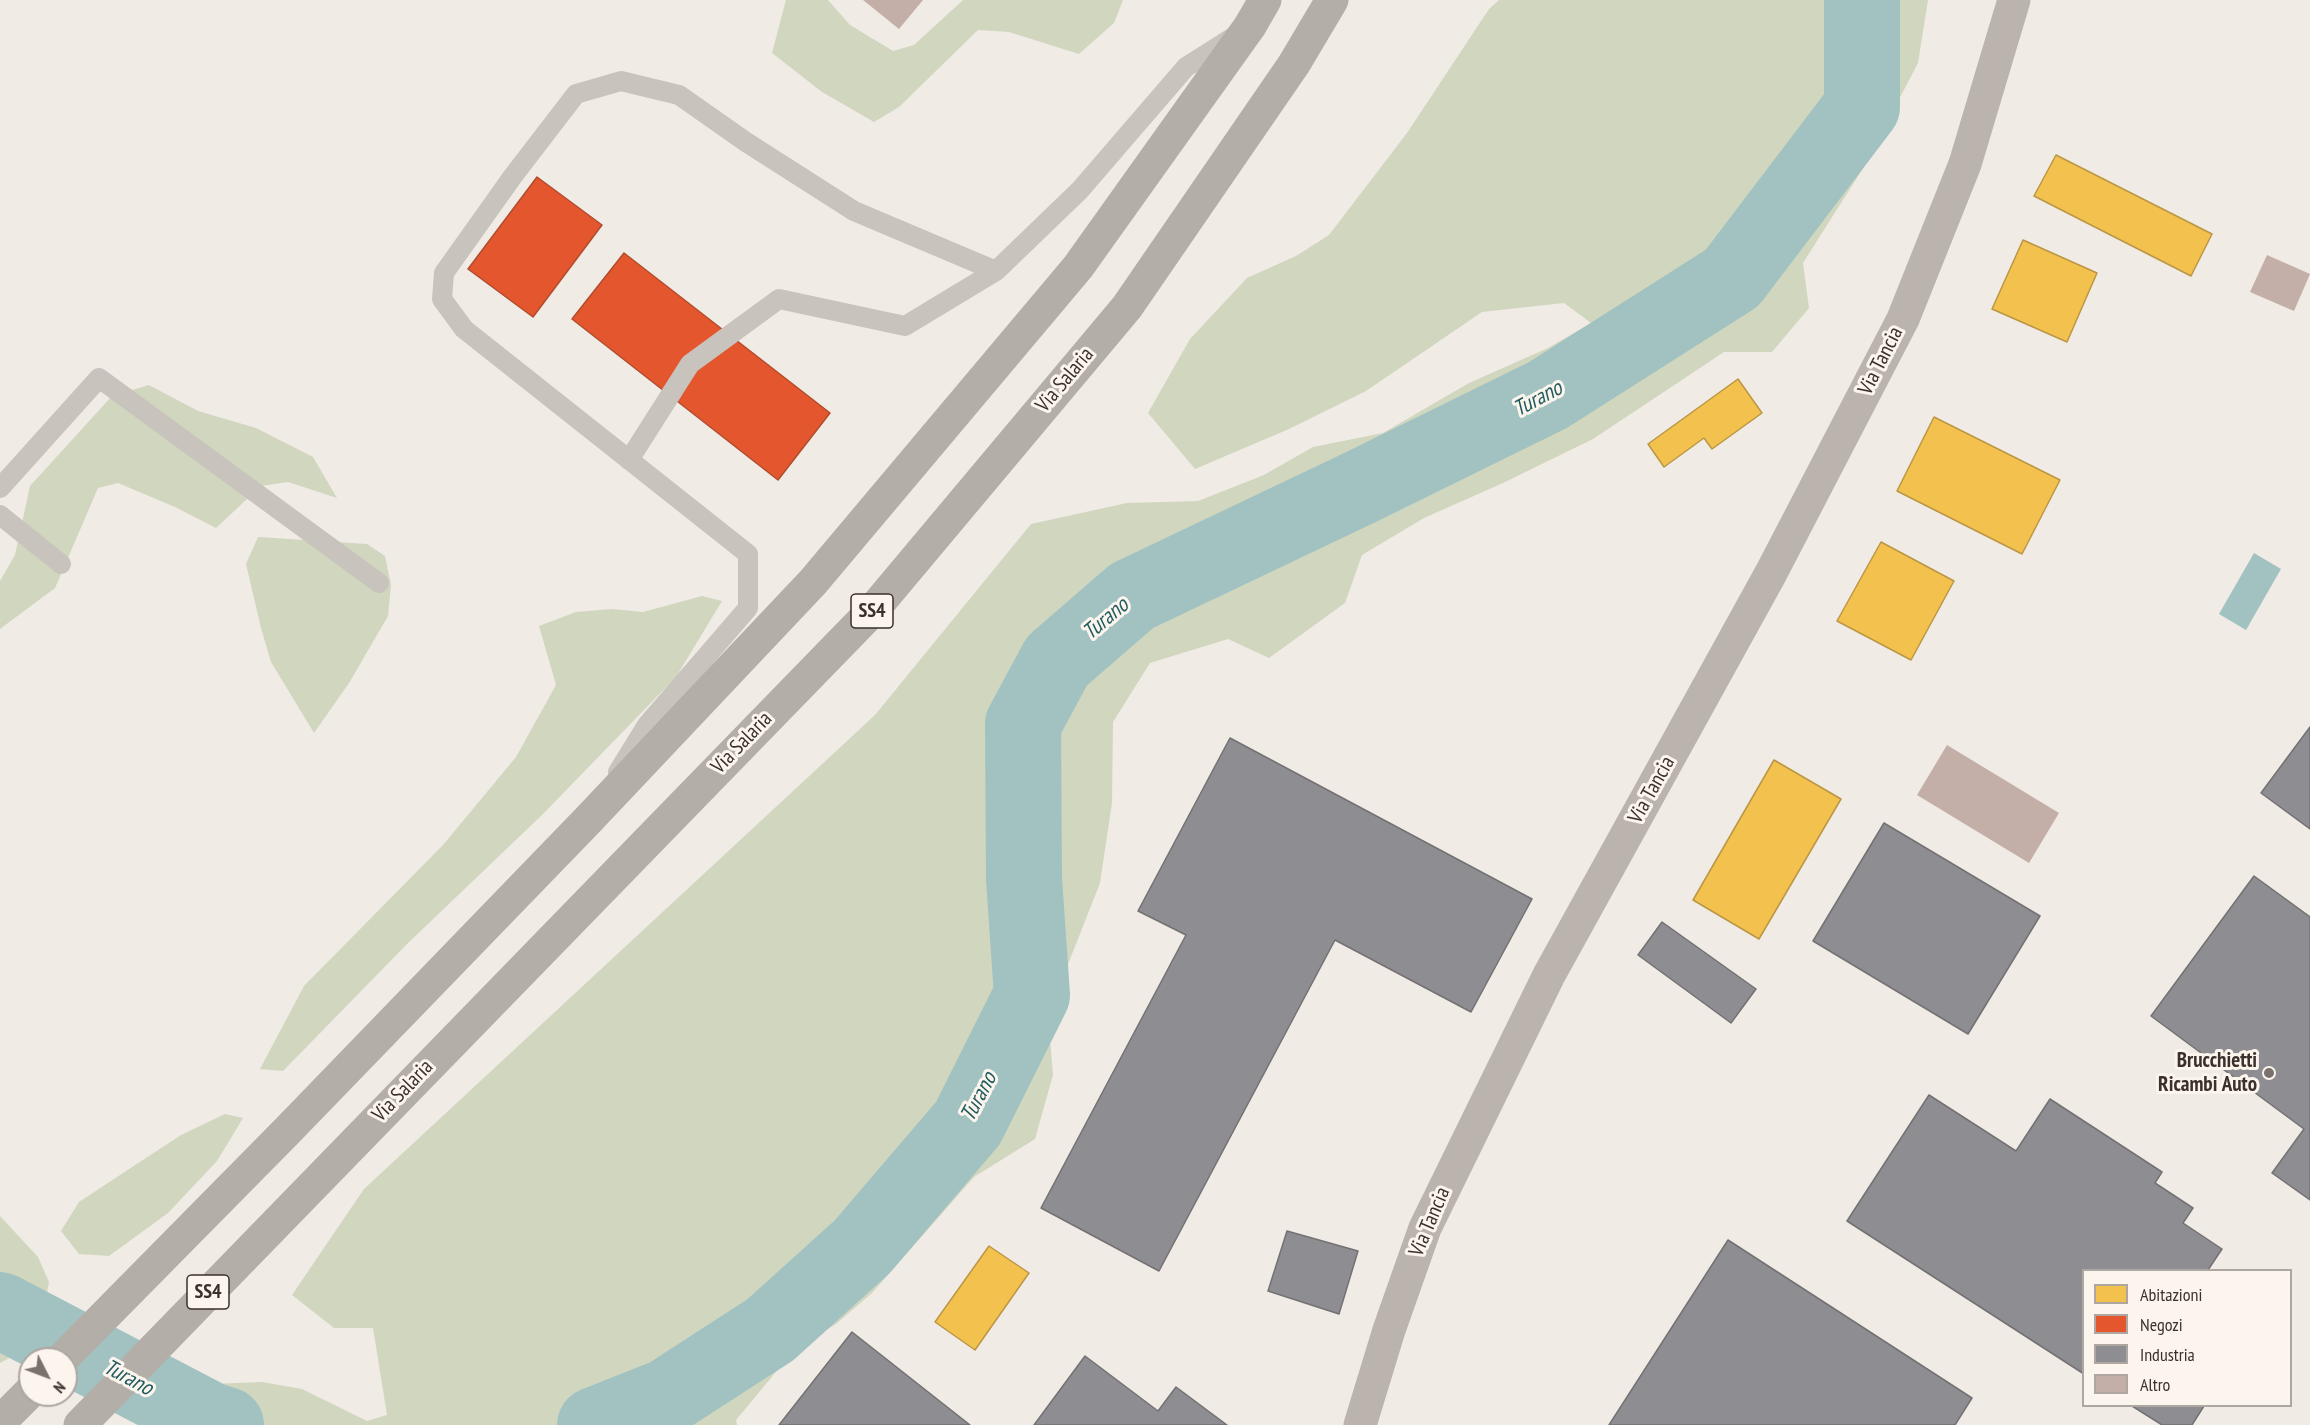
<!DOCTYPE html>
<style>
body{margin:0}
#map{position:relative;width:2310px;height:1425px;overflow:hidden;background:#f0ebe5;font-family:"PT Sans Narrow",sans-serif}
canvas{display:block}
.legend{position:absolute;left:2082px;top:1269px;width:210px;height:138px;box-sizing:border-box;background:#fbf5ee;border:2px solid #aea6a0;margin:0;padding:8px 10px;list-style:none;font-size:18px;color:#3b302b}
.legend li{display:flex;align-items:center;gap:12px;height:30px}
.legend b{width:30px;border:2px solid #aea6a0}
.north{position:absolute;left:18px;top:1347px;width:60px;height:60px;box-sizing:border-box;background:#fbf5ee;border:2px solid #aea6a0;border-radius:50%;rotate:132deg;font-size:16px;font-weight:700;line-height:24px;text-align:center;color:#3b302b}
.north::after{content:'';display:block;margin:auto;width:21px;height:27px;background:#7a716c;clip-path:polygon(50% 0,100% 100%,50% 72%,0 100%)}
</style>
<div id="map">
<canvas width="2310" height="1425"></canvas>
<ul class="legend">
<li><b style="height:16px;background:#f2c14e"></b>Abitazioni</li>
<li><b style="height:16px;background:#e4572e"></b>Negozi</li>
<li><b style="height:16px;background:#8d8d92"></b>Industria</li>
<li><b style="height:16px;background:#c3afa7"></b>Altro</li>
</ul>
<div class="north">N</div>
</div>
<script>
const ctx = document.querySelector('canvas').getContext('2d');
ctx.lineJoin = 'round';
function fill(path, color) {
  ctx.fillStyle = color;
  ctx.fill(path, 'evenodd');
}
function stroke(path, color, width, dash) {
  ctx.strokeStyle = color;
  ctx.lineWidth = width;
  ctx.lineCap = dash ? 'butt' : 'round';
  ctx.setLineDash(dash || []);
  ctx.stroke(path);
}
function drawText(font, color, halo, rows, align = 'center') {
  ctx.font = font + ' "PT Sans Narrow",sans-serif';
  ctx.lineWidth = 6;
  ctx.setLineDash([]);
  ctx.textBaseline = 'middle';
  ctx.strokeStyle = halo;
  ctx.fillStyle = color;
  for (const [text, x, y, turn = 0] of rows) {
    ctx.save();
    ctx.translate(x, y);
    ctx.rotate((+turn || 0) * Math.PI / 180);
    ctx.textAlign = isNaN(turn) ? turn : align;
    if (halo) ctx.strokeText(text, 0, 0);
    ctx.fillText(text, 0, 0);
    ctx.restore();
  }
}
fill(new Path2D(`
 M 786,0 L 828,0 L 850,25 L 893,51 L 914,45 L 963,0 L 1123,0 L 1114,23 L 1079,54 L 1009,32 L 978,30 L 899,107 L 874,122 L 822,92 L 772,53 Z
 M 1499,0 L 1928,0 L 1918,63 L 1862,170 L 1803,263 L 1809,308 L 1772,352 L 1724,352 L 1593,439 L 1503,483 L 1424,518 L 1362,555 L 1345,603 L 1269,658 L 1228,639 L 1150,663 L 1113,722 L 1112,803 L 1100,883 L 1048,1015 L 1053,1075 L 1035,1139 L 974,1177 L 872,1293 L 836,1324 L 795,1349 L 736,1420 L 737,1425 L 168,1425 L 211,1384 L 262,1382 L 302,1389 L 367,1421 L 387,1415 L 373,1328 L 334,1328 L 292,1295 L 364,1189 L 875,715 L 1031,524 L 1127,503 L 1198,501 L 1264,475 L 1313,447 L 1383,433 L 1469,383 L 1548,348 L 1591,323 L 1564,303 L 1482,312 L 1366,391 L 1289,429 L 1195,469 L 1148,413 L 1190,339 L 1247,278 L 1296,256 L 1329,235 L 1407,133 L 1489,9 Z
 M 149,385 L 198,411 L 256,428 L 313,457 L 337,498 L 288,482 L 261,486 L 216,528 L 175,507 L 118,483 L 98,488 L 55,588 L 0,629 L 0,581 L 15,555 L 30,486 L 112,396 Z
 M 258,537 L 367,544 L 385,556 L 391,585 L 388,616 L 349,683 L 314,733 L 271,662 L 261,628 L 246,564 Z
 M 702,596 L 722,601 L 676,677 L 542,815 L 408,943 L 283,1071 L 260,1069 L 304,986 L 443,845 L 516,757 L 556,685 L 539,626 L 576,612 L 612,609 L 643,612 Z
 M 225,1114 L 243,1118 L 217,1161 L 168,1213 L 109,1256 L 79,1254 L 61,1231 L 79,1202 L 181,1135 Z
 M 0,1216 L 38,1257 L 49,1282 L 41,1326 L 28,1348 L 0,1363 Z`), '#d1d6bf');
fill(new Path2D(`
 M 2254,553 L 2281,569 L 2246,630 L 2219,614 Z`), '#a1c2c1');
const homes = new Path2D(`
 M 2056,155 L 2212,234 L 2191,276 L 2034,196 Z
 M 2023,240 L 2097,273 L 2067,342 L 1992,309 Z
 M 1738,379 L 1762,413 L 1712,449 L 1704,438 L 1664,467 L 1648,444 Z
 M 1934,417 L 2060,480 L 2022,554 L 1897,491 Z
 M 1881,542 L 1954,581 L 1911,660 L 1837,621 Z
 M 1774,760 L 1841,799 L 1759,939 L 1693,900 Z
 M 989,1246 L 1029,1273 L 975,1350 L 935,1322 Z`);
fill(homes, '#f2c14e');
stroke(homes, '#bb9644', 1.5);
const shops = new Path2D(`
 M 537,177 L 602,225 L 533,317 L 468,269 Z
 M 624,253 L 830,413 L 778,480 L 572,319 Z`);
fill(shops, '#e4572e');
stroke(shops, '#b14b2d', 1.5);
const industry = new Path2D(`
 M 2310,727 L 2310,829 L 2261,793 Z
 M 1230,738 L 1532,899 L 1471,1012 L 1335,940 L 1159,1271 L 1041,1208 L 1186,935 L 1138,911 Z
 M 1884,823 L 2040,916 L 1968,1034 L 1813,941 Z
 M 2254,876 L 2310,917 L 2310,1200 L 2272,1173 L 2304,1129 L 2151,1016 Z
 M 1662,922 L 1756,989 L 1731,1023 L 1638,955 Z
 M 1929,1095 L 2016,1151 L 2050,1099 L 2162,1172 L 2155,1183 L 2193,1208 L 2183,1223 L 2222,1249 L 2208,1270 L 2084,1270 L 2084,1374 L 1847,1221 Z
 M 1287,1231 L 1358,1251 L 1339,1314 L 1268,1291 Z
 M 1728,1240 L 1972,1398 L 1955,1425 L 1609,1425 Z
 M 852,1332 L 970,1425 L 779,1425 Z
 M 1085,1356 L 1158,1411 L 1176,1387 L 1227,1425 L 1034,1425 Z
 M 2132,1406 L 2204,1406 L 2192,1425 L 2162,1425 Z`);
fill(industry, '#8d8d92');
stroke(industry, '#747173', 1.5);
stroke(new Path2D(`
 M 0,1310 L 210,1420 L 226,1425
 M 595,1425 L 668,1396 L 770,1330 L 862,1247 L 968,1123 L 1032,995 L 1024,879 L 1023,724 L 1057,661 L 1132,596 L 1359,488 L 1548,395 L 1732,278 L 1862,107 L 1862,0`), '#a1c2c1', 76);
fill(new Path2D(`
 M 863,0 L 923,0 L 899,29 Z
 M 2267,255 L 2310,274 L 2294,311 L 2250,292 Z
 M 1947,745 L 2059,813 L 2029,863 L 1917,795 Z`), '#c3afa7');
stroke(new Path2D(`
 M 629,460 L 690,364 L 779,299 L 905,326 L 996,271
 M 0,488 L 99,378 L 379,583
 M 0,515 L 61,564
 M 618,772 L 647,725 L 748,608 L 748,554 L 464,329 L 442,299 L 444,273 L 513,176 L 576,94 L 621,81 L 679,95 L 746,142 L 854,211 L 996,271 L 1080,190 L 1186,67 L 1235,36`), '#c9c3be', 20);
stroke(new Path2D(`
 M 1360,1425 L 1389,1330 L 1425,1228 L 1549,975 L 1771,573 L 1903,319 L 1965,164 L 2014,0`), '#bab3ae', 33);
stroke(new Path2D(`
 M 62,1359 L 288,1130 L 588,820 L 813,582 L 1078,267 L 1250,26 L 1265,0
 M 0,1422 L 30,1392
 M 80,1425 L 873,610 L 1127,307 L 1294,64 L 1332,0`), '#b4aea8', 33);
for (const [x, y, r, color] of [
 [2269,1073,6,"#7a716c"]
]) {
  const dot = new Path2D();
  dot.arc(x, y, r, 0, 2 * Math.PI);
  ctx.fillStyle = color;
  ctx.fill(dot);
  stroke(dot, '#fbf5ee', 2);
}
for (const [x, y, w] of [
 [872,611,42],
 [208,1292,42]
]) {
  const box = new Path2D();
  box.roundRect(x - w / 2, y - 17, w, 34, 4.5);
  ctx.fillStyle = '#fbf5ee';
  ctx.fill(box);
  stroke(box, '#3b302b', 1.5);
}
drawText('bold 20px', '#3b302b', null, [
 ["SS4",872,611],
 ["SS4",208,1292]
]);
drawText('21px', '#3b302b', '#fbf5ee', [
 ["Via Tancia",1881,361,-63],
 ["Via Salaria",1065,380,-50],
 ["Via Salaria",742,743,-46],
 ["Via Tancia",1652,790,-61],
 ["Via Salaria",403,1091,-46],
 ["Via Tancia",1430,1222,-67]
]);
drawText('bold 21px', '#3b302b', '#fbf5ee', [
 ["Brucchietti",2257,1061],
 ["Ricambi Auto",2257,1085]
], 'right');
drawText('italic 22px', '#1f5a5e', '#fbf5ee', [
 ["Turano",1538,399,-28],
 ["Turano",1106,619,-40],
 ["Turano",979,1097,-62],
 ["Turano",128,1378,28]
]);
</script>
